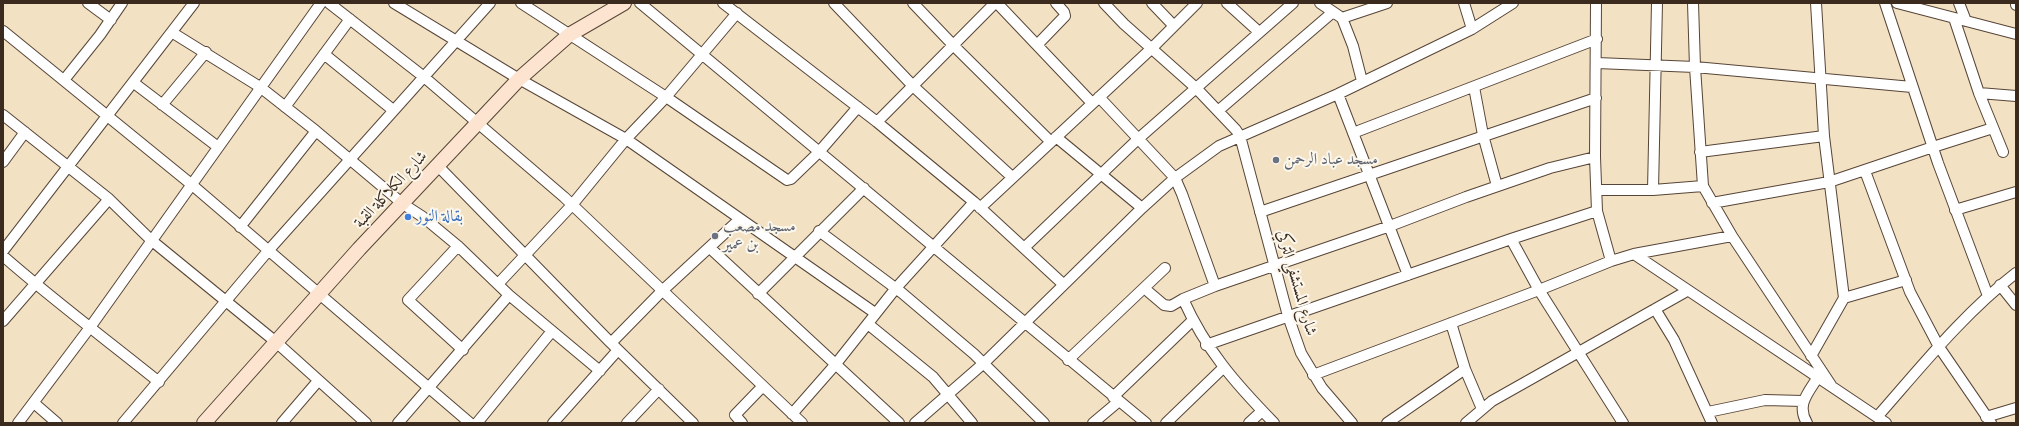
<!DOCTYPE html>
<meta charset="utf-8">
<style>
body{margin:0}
#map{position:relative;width:2019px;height:426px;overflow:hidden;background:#f3e1c4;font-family:"Gentium Book Plus",serif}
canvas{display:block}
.frame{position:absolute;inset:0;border:4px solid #3b2a1e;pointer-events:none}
</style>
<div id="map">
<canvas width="2019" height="426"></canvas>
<div class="frame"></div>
</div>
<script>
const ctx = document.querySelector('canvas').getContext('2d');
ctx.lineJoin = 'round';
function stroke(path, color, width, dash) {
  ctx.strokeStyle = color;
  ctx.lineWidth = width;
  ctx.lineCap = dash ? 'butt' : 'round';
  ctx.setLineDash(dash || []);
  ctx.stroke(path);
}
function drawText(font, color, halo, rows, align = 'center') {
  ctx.font = font + ' "Gentium Book Plus",Amiri,serif';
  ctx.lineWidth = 4;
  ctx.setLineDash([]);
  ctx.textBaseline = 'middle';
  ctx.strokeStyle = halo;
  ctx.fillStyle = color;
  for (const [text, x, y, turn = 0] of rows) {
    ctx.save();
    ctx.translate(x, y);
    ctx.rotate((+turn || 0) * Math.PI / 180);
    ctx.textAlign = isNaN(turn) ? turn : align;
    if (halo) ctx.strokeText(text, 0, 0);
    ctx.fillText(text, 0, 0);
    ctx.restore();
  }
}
const street = new Path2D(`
 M 88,3 L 111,20
 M 329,3 L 424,77 L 564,197 L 802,423
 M 394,3 L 519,79 L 626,139 L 875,313
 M 521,3 L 666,97 L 787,180 L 791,179 L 819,152 L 858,107
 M 640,3 L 1146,423
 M 723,3 L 877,122 L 974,202 L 1063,284
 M 834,3 L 914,87 L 1012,177
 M 913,3 L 954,46 L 1051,142
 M 997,3 L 1092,103
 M 1104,3 L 1124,24 L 1196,88 L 1236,130 L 1240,136 L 1288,316 L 1301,353 L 1322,388 L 1352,423
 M 1152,3 L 1174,26
 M 1227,3 L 1259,32
 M 1320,3 L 1342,18 L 1353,46 L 1362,81
 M 1464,3 L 1472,29
 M 1596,3 L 1595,157 L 1597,211 L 1611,261
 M 1693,3 L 1695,67 L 1703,186 L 1732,236 L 1831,385
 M 1816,3 L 1824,136 L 1844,298
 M 1885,3 L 1938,163 L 1988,296
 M 1897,3 L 2016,34
 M 1959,3 L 1966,21
 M 2016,3 L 2016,5
 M 1342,18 L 1387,3
 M 1954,18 L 1979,93 L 2003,152
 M 3,31 L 191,184 L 470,423
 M 173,33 L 260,87 L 316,131 L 403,204 L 423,217 L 458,246 L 509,295 L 600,371
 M 1037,45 L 1065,16 L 1064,12 L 1056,3
 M 324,54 L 393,110
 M 1597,63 L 1695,67 L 1912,87
 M 64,80 L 100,35 L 122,3
 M 134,83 L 218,147
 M 1474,87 L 1483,135 L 1497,186
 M 1979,93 L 2016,96
 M 1338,94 L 1408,275
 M 1099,97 L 1175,178 L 1182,194 L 1215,286
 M 162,105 L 206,52
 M 285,107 L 350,19
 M 1219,110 L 1333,12
 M 3,115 L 109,199 L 151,240 L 276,342 L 366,423
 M 877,122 L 995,3
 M 1353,133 L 1597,39
 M 1056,137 L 1142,208
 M 1700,152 L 1824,136
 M 3,162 L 25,132
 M 437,165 L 611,343 L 693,423
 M 1865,171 L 1910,292 L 1939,347 L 1991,423
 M 1598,190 L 1653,190 L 1703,186
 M 1653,190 L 1657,3
 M 1712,203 L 1829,182 L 1933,147 L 1993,128
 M 980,208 L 1151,49 L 1197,3
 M 1955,210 L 2016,192
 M 1260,212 L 1596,98
 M 240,227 L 316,131
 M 819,231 L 902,293 L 974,354 L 1044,423
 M 1511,239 L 1539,290 L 1623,423
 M 458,246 L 408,300 L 463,350
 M 710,248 L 899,423
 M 1024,248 L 1138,139 L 1293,3
 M 3,251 L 194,3
 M 1634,254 L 1886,423
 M 3,256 C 53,300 107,340 159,382
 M 498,284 L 572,205 L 626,139 L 666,97 L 737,13
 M 2000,285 L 2016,305
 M 1144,288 L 1164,305 L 1171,306 L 1183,299 L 1215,286 L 1390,226 L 1466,197 L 1550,168 L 1595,157
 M 758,294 L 864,188
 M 1183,299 C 1206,350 1235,383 1274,423
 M 1655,309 L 1674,340 L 1712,423
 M 3,321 L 109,199
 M 1451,323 L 1465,369 L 1482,409
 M 868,324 L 933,377 L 972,423
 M 611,343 L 662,291 L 740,219
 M 1206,345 L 1511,239 L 1597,211
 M 1811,356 L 1844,298 L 1906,280
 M 1068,360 L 1165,268
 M 1313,375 L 1539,290 L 1611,261 L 1634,254 L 1732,236
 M 1113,397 L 1193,320
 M 34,403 L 57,423
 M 1708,412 L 1765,400 L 1803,401
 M 792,414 L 835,365 L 896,288 L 974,202
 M 1877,417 C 1921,367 1963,314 2016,273
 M 1986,417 L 2016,408
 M 18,423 L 91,326 L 321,3
 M 123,423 L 268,251 L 490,3
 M 282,423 L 318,381
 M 398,423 L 509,295
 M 477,423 L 552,331
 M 553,423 L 618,350
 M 627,423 L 659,389
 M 742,423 L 735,415 L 763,386
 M 915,423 L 984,363 L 1142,208 L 1175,178 L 1219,146 L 1338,94 L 1472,29 L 1513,3
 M 1093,423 L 1118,402
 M 1166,423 L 1223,368
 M 1249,423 L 1262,411
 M 1387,423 L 1465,369
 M 1466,423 L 1492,401 L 1687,291
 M 1807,423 C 1796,405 1808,393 1818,377`);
const secondary = new Path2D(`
 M 204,423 L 359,249 L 519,79 L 569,35 L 624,3`);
stroke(street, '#574537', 12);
stroke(secondary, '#574537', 16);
stroke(street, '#fff', 10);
stroke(secondary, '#fde4d1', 14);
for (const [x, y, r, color] of [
 [1276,160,4,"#6b7280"],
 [408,217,4,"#3f7fe0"],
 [715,236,4,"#6b7280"]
]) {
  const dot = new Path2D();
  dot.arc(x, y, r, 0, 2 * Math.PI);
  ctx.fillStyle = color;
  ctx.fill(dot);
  stroke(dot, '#fbf7ec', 1.5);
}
drawText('16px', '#5b616d', '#fbf7ec', [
 ["مسجد عباد الرحمن",1284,160],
 ["مسجد مصعب",723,227],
 ["بن عمير",723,245]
], 'left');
drawText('16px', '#3b2a1e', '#fbf7ec', [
 ["شارع الكلاكلة القبة",391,190,-47],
 ["شارع المستشفي التركي",1296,283,74]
]);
drawText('16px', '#366cbe', '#fbf7ec', [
 ["بقالة النور",416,217]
], 'left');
</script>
